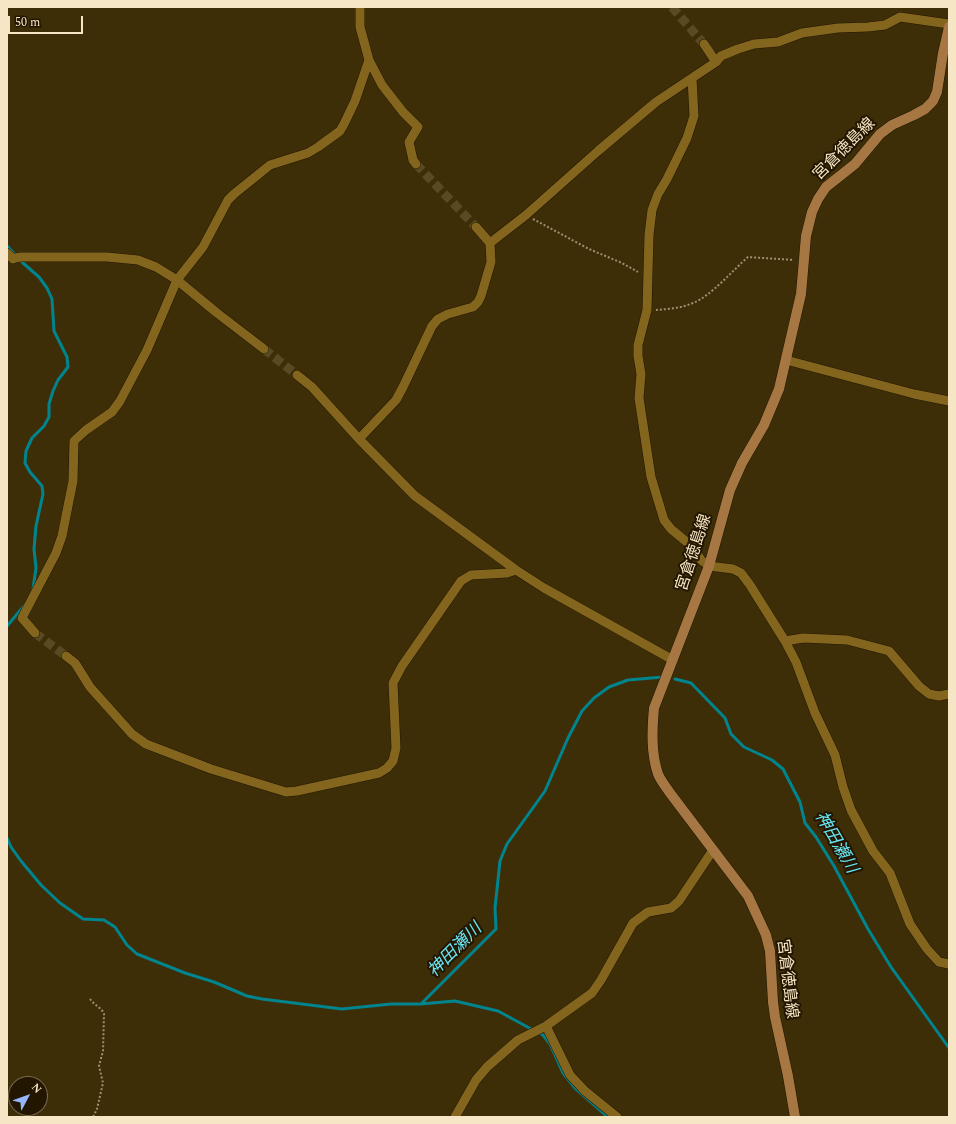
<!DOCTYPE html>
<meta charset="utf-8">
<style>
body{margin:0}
#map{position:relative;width:956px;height:1124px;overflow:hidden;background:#3e2e08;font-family:Spectral,serif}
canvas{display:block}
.frame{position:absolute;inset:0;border:8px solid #f7e6c5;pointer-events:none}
.north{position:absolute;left:8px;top:1076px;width:40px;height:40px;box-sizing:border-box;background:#231600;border:1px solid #78694f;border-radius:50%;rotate:49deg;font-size:11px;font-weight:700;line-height:16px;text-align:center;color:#f7e6c5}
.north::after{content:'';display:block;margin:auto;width:14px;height:18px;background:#95b6fd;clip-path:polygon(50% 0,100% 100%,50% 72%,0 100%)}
.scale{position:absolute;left:8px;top:16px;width:75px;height:18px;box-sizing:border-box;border:2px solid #f7e6c5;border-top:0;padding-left:5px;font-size:12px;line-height:14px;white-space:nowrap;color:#f7e6c5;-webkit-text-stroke:3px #231600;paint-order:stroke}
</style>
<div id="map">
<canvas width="956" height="1124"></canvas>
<div class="frame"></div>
<div class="north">N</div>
<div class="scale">50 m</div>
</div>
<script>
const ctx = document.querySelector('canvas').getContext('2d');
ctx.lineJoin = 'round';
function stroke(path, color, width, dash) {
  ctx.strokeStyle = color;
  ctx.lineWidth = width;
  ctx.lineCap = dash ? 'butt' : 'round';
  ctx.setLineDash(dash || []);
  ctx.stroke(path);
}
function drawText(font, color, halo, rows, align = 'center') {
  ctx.font = font + ' Spectral,"Noto Sans JP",serif';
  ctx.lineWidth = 4;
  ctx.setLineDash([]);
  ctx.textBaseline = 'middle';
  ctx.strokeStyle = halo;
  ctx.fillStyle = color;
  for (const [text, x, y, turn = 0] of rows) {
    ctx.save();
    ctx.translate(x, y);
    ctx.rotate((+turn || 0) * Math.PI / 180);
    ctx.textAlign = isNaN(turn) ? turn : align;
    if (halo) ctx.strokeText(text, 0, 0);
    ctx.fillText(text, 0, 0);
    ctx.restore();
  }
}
stroke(new Path2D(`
 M 7,246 L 23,263 L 39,277 L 47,288 L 52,299 L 54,331 L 67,357 L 68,367 L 58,380 L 53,391 L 49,404 L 49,417 L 44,426 L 32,438 L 26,451 L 25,463 L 30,472 L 42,486 L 43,494 L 36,526 L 34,549 L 36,568 L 33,589
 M 7,626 L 24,606
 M 675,679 L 691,683 L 725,718 L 731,734 L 744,747 L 772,760 L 783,769 L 800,802 L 805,823 L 816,837 L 834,866 L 868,929 L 891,967 L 949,1048
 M 7,838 L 11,847 L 21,861 L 41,885 L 60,903 L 83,919 L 104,920 L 115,927 L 127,945 L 137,954 L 185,973 L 214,982 L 247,996 L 262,999 L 342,1009 L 391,1004 L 421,1004 L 455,1001 L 498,1011 L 533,1030
 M 421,1004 L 496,929 L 495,908 L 500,861 L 507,844 L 545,791 L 568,738 L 582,711 L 594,698 L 609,687 L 628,680 L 663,677
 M 538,1032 L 543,1035 L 550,1044 L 563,1073 L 575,1088 L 608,1117`), '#00848e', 3);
stroke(new Path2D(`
 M 672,7 L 704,44
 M 416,164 L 476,227
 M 264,349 L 297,375
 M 35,633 L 66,656`), '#5a4a24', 9, [9, 4.5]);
const street = new Path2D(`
 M 704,44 L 716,62
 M 369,60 L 382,85 L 403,112 L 418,127 L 409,142 L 413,160 L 416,164
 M 692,78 L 694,116 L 687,138 L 667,179 L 658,194 L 652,210 L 649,235 L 647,310 L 638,345 L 638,356 L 641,374 L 639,398 L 651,477 L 664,520 L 671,529 L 694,548 L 701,560 L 709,566 L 733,569 L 741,573 L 750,585 L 785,641 L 796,662 L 815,713 L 835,755 L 843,787 L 851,810 L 873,851 L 890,873 L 910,924 L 927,949 L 939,962 L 949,964
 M 476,227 L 490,243
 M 7,253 L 13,259 L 15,258 L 21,257 L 107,257 L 138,260 L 156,267 L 177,280 L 217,313 L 264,349
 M 786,360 L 914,394 L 949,401
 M 297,375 L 312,387 L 359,439 L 415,496 L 516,570 L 544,588 L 673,660
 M 359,439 L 396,400 L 403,387 L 432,326 L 438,319 L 448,314 L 473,307 L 478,302 L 481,296 L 491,262 L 490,243 L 526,215 L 598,151 L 656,102 L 716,62 L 721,56 L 738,49 L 754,44 L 778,42 L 802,33 L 838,28 L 868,27 L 885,25 L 900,17 L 949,24
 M 35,633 L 22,618 L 56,553 L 62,536 L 73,481 L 74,441 L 86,430 L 112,412 L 120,401 L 147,350 L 177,280 L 203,247 L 228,200 L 234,194 L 270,165 L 308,153 L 318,147 L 340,131 L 344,124 L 355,101 L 369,60 L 360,27 L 360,7
 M 785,641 L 803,638 L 847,640 L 889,651 L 919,686 L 929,694 L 939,696 L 949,694
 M 66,656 L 75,663 L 90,687 L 132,734 L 146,744 L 211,769 L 286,792 L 297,791 L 379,773 L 387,768 L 393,761 L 396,748 L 393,683 L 402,666 L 461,581 L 471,575 L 507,573 L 516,570
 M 546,1026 L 570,1075 L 585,1091 L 617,1117
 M 455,1117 L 476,1080 L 487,1067 L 518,1040 L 546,1026 L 592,993 L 601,980 L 633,923 L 648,912 L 671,908 L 679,901 L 713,850`);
const secondary = new Path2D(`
 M 795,1117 L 788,1076 L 775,1017 L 773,1002 L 770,951 L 766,935 L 748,896 L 670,793 C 666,787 661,781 658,774 C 651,753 652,730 654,708 L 709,566 L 730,490 L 742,463 L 764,425 L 779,389 L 801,294 L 806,236 L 812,212 L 818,199 L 826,187 L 855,164 L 880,134 L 892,125 L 914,115 L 925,109 L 933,101 L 937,92 L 943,53 L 949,27`);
stroke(street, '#211703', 10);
stroke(secondary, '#211703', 11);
stroke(new Path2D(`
 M 533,219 L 589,249 L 622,263 L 638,272
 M 656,310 C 668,309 682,308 693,303 C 711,296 733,270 748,257 L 794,260
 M 90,999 C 94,1005 102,1008 104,1014 L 103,1051 L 99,1066 L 103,1083 L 97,1109 L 93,1117`), '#a08f6c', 2, [2, 2]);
stroke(street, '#84651d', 9);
stroke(secondary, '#a67742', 10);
drawText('16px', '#f7e6c5', '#231600', [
 ["宮倉徳島線",845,150,-45],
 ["宮倉徳島線",695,553,-72],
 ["宮倉徳島線",786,979,83]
]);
drawText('italic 17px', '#67e6f3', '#231600', [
 ["神田瀬川",835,843,60],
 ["神田瀬川",456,951,-45]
]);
</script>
